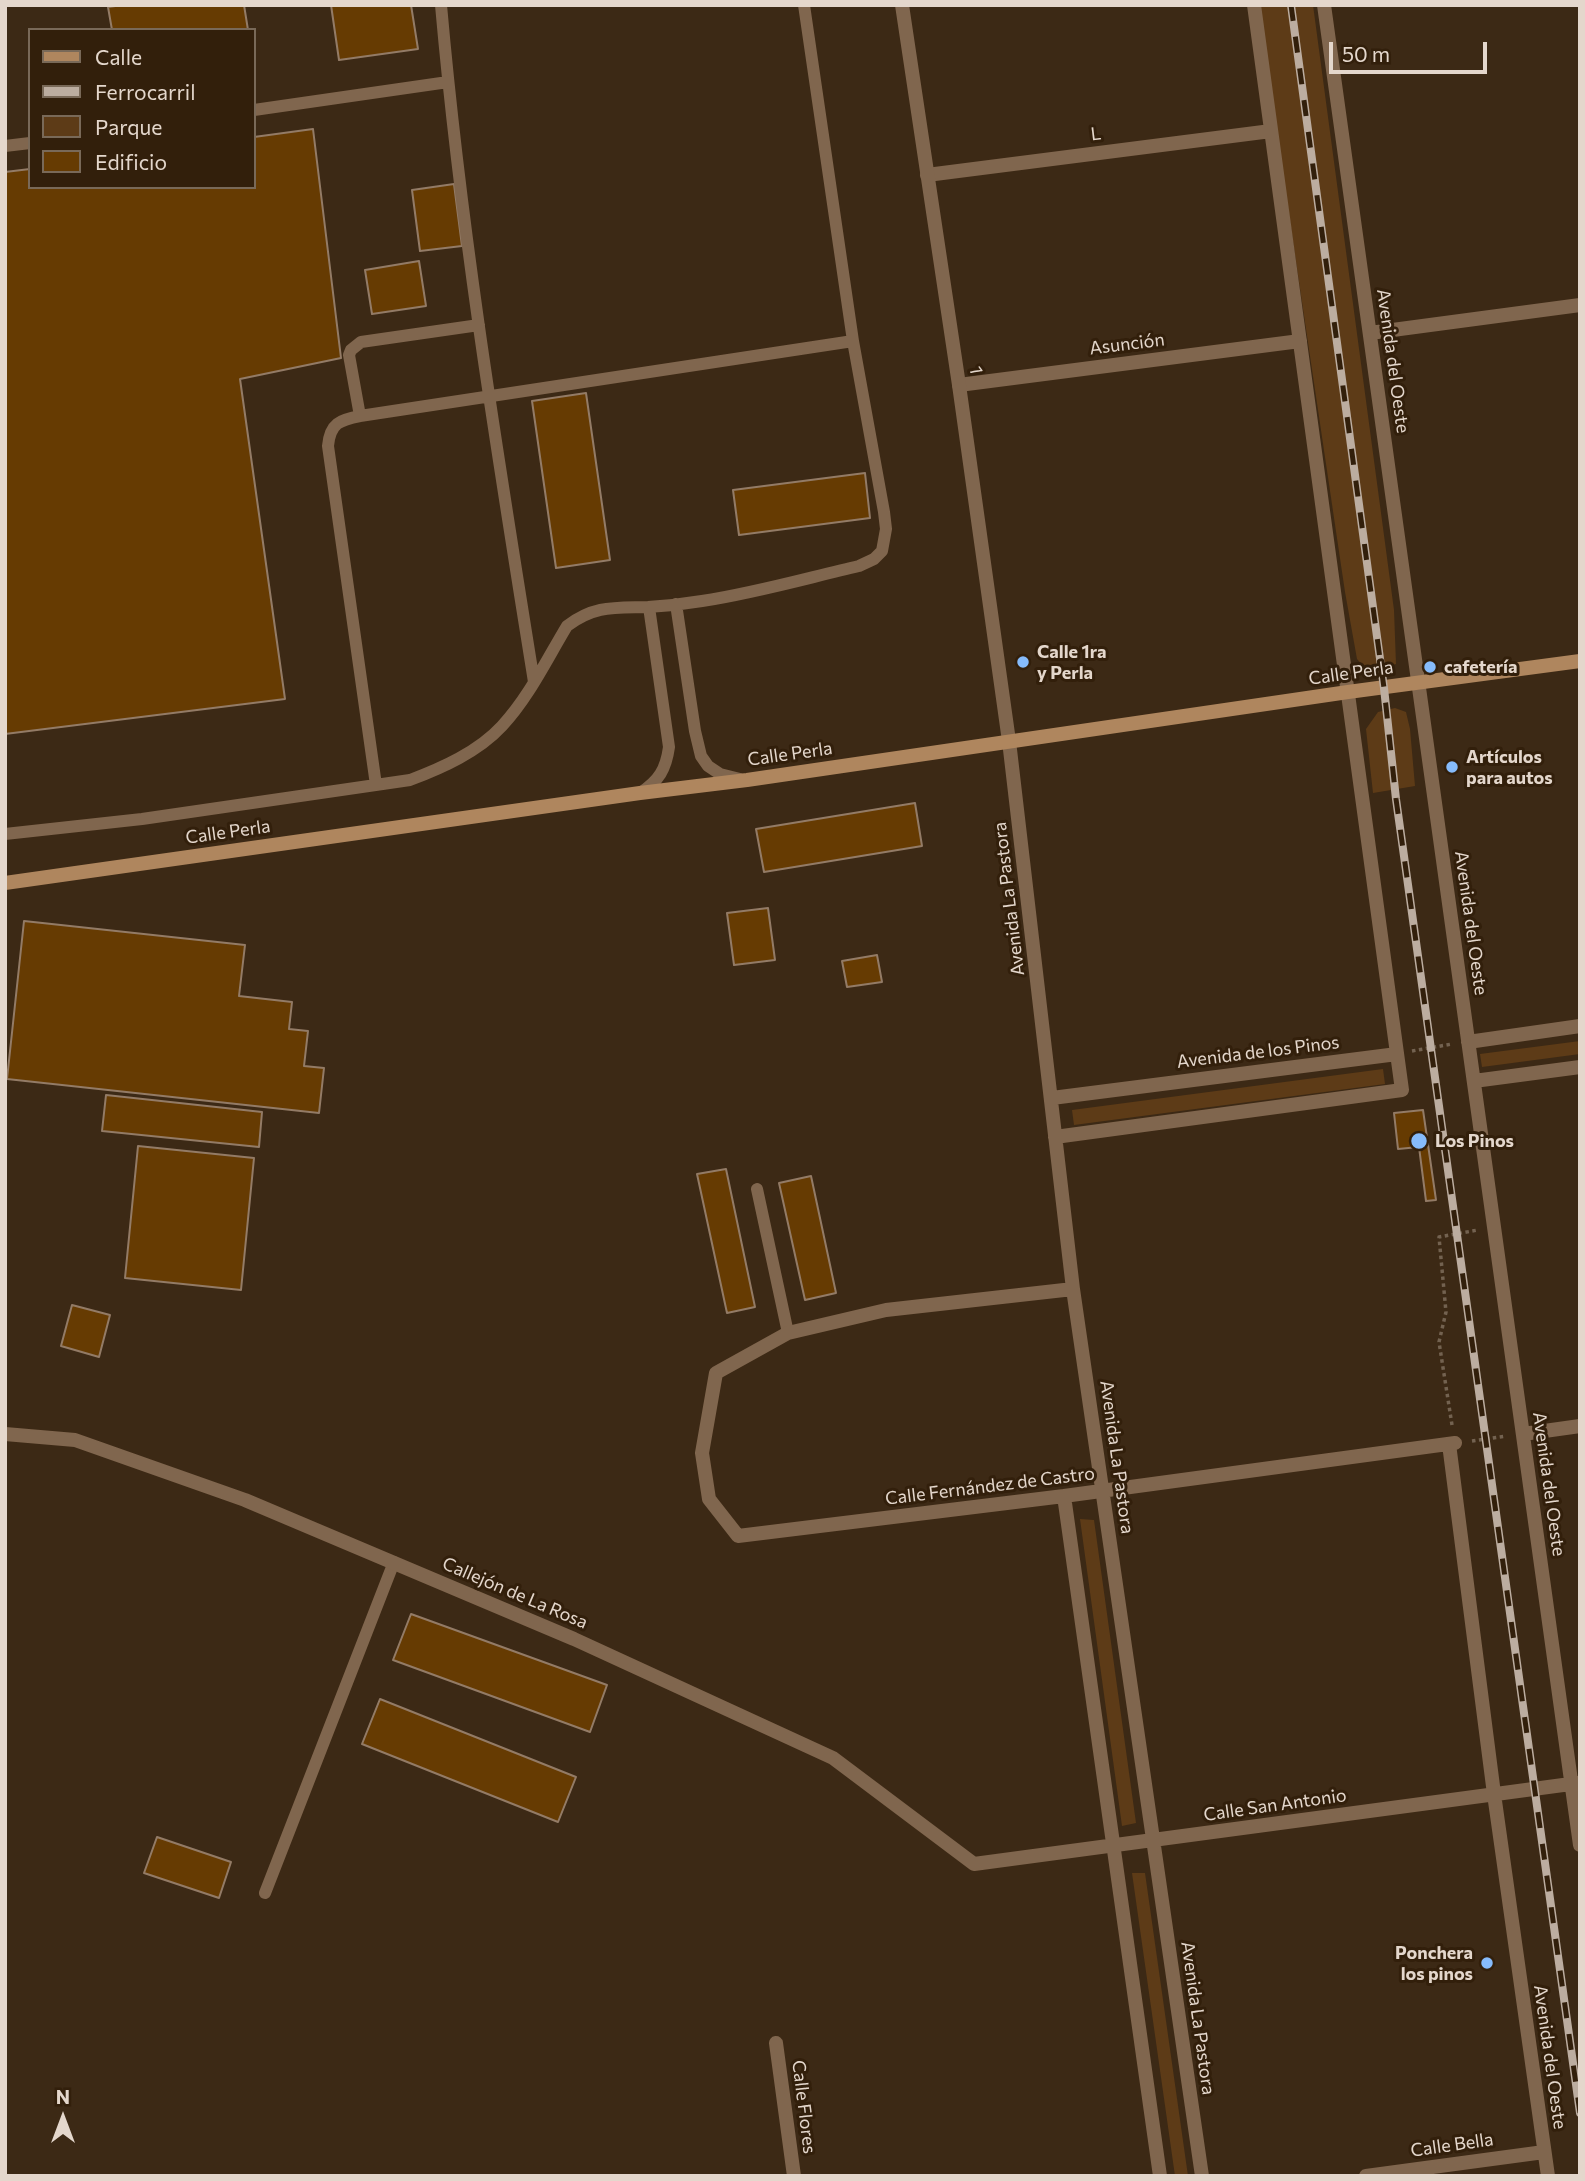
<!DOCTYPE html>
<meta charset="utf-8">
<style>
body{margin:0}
#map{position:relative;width:1585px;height:2181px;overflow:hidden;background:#3c2915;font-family:Commissioner,sans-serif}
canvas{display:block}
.frame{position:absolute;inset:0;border:7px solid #e4d7cc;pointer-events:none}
.legend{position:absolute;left:28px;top:28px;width:228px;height:161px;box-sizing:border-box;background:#321f0b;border:2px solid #796958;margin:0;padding:9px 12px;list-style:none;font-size:21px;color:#e4d7cc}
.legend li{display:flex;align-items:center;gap:14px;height:35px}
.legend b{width:35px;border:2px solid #796958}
.north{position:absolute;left:28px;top:2083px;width:70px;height:70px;-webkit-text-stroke:5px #321f0b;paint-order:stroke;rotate:0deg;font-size:19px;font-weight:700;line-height:28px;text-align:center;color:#e4d7cc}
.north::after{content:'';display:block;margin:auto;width:24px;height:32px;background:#e4d7cc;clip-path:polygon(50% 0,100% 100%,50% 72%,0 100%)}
.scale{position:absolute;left:1329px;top:42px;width:158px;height:32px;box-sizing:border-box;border:4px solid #e4d7cc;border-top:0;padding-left:9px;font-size:21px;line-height:24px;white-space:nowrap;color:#e4d7cc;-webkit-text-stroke:5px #321f0b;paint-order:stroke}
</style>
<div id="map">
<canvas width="1585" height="2181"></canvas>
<div class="frame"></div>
<ul class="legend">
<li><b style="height:9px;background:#af865e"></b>Calle</li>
<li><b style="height:9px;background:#bcada0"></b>Ferrocarril</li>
<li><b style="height:19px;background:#5d3b17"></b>Parque</li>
<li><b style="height:19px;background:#663b02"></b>Edificio</li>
</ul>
<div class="north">N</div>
<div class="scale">50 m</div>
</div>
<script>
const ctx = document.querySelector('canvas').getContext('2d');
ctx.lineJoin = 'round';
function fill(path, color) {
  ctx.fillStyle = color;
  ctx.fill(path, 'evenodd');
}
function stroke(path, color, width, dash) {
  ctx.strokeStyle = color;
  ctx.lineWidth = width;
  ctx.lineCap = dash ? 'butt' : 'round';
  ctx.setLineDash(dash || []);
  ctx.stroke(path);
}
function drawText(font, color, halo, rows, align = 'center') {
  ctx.font = font + ' Commissioner,sans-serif';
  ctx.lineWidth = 6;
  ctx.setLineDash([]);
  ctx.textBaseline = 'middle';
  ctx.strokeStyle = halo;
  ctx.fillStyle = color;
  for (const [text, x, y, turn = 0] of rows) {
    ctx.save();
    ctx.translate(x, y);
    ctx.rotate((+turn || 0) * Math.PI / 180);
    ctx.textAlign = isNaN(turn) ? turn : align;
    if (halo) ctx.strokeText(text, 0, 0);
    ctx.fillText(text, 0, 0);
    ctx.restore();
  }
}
fill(new Path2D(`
 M 1258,5 L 1313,5 L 1394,610 L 1396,664 L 1387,667 L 1364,667 L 1357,659 L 1345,592 Z
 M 1395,708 L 1406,712 L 1410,729 L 1415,786 L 1373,793 L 1366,729 L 1378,712 Z
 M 1580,1041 L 1580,1054 L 1482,1067 L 1480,1054 Z
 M 1383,1069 L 1385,1084 L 1074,1125 L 1072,1110 Z
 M 1080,1519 L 1094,1520 L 1136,1823 L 1122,1826 Z
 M 1132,1873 L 1145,1873 L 1188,2176 L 1175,2176 Z`), '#5d3b17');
const building = new Path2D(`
 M 123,5 L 244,5 L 248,30 L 112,30 L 108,7 Z
 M 331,5 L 411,5 L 418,49 L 339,60 Z
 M 313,129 L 341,358 L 240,379 L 285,699 L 5,734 L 5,172 L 30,169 L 30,187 L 254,187 L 254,137 Z
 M 454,184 L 462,246 L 420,251 L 412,190 Z
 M 419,261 L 426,306 L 372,314 L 365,270 Z
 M 586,393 L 610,560 L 556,568 L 532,401 Z
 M 865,473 L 870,518 L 739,535 L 733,490 Z
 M 915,803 L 922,846 L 764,872 L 756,829 Z
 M 768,908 L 775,960 L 734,965 L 727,913 Z
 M 24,921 L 245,945 L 239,996 L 292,1002 L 289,1029 L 308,1031 L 304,1066 L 324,1068 L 319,1113 L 7,1079 Z
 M 877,955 L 882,982 L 847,987 L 842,961 Z
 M 106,1095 L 262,1112 L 259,1147 L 102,1131 Z
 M 1423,1110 L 1436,1200 L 1426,1201 L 1419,1147 L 1398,1149 L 1394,1113 Z
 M 138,1146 L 254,1158 L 241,1290 L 125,1278 Z
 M 726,1169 L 755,1307 L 727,1313 L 697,1174 Z
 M 811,1176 L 836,1293 L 805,1300 L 779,1183 Z
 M 72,1305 L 110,1315 L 99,1357 L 61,1346 Z
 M 411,1614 L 607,1685 L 590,1732 L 393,1660 Z
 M 380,1699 L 576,1777 L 558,1822 L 362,1744 Z
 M 157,1837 L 231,1862 L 219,1898 L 144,1873 Z`);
fill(building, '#663b02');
stroke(building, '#937b66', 2);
stroke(new Path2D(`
 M 1412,1051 L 1452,1044
 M 1452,1425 L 1439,1342 L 1446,1312 L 1439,1237 L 1478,1230
 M 1472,1441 L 1506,1436`), '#736250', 3.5, [3.5, 3.5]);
stroke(new Path2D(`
 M 441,5 C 461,232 498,457 534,682
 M 254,110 L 448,82
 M 5,146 L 30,143
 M 360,416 L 349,355 L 351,350 L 361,342 L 479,325
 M 676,604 L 695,731 L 701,756 L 708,766 L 720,774 L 740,779
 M 376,785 L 328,446 C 330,423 340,420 360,416 L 853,341
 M 640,793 C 659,781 666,769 669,747 L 649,607
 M 5,834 L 142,819 L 410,780 C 442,768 478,752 502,726 C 529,697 547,659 567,626 C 595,605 615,608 648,607 C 666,606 684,604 702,601 C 755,593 807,578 859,566 L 874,559 L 882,551 L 886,529 L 884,512 L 853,341 L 804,5
 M 757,1189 L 788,1333
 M 265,1893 L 394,1562`), '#80664e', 12);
stroke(new Path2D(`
 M 1324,5 L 1580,1845
 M 927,175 L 1271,131
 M 1370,333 L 1580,305
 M 959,385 L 1300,341
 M 1009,741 L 1073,1289 L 1202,2176
 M 1468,1042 L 1580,1026
 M 1474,1081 L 1580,1067
 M 1052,1098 L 1397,1054
 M 1055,1137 L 1402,1090 L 1254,5
 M 1073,1289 L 886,1310 L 788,1333 L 716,1373 L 702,1453 L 709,1499 L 738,1536 L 1064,1496 L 1455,1443
 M 5,1434 L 75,1440 L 245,1500 L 574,1639 L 833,1758 L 974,1864 L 1578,1783
 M 1523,1434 L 1580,1426
 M 1449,1444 L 1494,1794 L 1548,2176
 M 1064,1496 L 1160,2176
 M 776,2043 L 794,2176
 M 1366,2176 L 1544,2152`), '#80664e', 14);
stroke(new Path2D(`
 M 902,5 L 959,385 L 1009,741`), '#80664e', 14);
stroke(new Path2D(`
 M 5,883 L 640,793 L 747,780 L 1348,692 L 1580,661`), '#af865e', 14);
const rail = new Path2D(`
 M 1291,5 L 1384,688 L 1396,799 L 1580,2113`);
stroke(rail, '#bcada0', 8);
stroke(rail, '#321f0b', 5, [16]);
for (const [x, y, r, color] of [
 [1023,662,7,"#86bbfb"],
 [1430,667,7,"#86bbfb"],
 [1452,767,7,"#86bbfb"],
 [1419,1141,9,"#86bbfb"],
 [1487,1963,7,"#86bbfb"]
]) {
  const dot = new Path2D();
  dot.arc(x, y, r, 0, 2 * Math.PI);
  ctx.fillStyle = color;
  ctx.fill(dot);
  stroke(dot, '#321f0b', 2.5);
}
drawText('18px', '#e4d7cc', '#321f0b', [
 ["L",1096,134,-7],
 ["Asunción",1127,344,-7],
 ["Avenida del Oeste",1393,361,82],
 ["1",976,370,81],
 ["Calle Perla",1351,673,-8],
 ["Calle Perla",790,754,-8],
 ["Calle Perla",228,832,-8],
 ["Avenida La Pastora",1009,899,-97],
 ["Avenida del Oeste",1471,923,82],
 ["Avenida de los Pinos",1258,1052,-7],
 ["Avenida La Pastora",1117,1457,82],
 ["Avenida del Oeste",1549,1484,82],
 ["Calle Fernández de Castro",990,1486,-7],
 ["Callejón de La Rosa",515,1593,23],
 ["Calle San Antonio",1275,1805,-8],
 ["Avenida La Pastora",1198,2018,82],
 ["Avenida del Oeste",1550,2057,82],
 ["Calle Flores",804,2107,83],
 ["Calle Bella",1452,2145,-8]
]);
drawText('bold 18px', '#e4d7cc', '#321f0b', [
 ["Calle 1ra",1037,652],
 ["y Perla",1037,673],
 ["cafetería",1444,667],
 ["Artículos",1466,757],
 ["para autos",1466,778],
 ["Los Pinos",1435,1141],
 ["Ponchera",1473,1953,"right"],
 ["los pinos",1473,1974,"right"]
], 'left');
</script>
